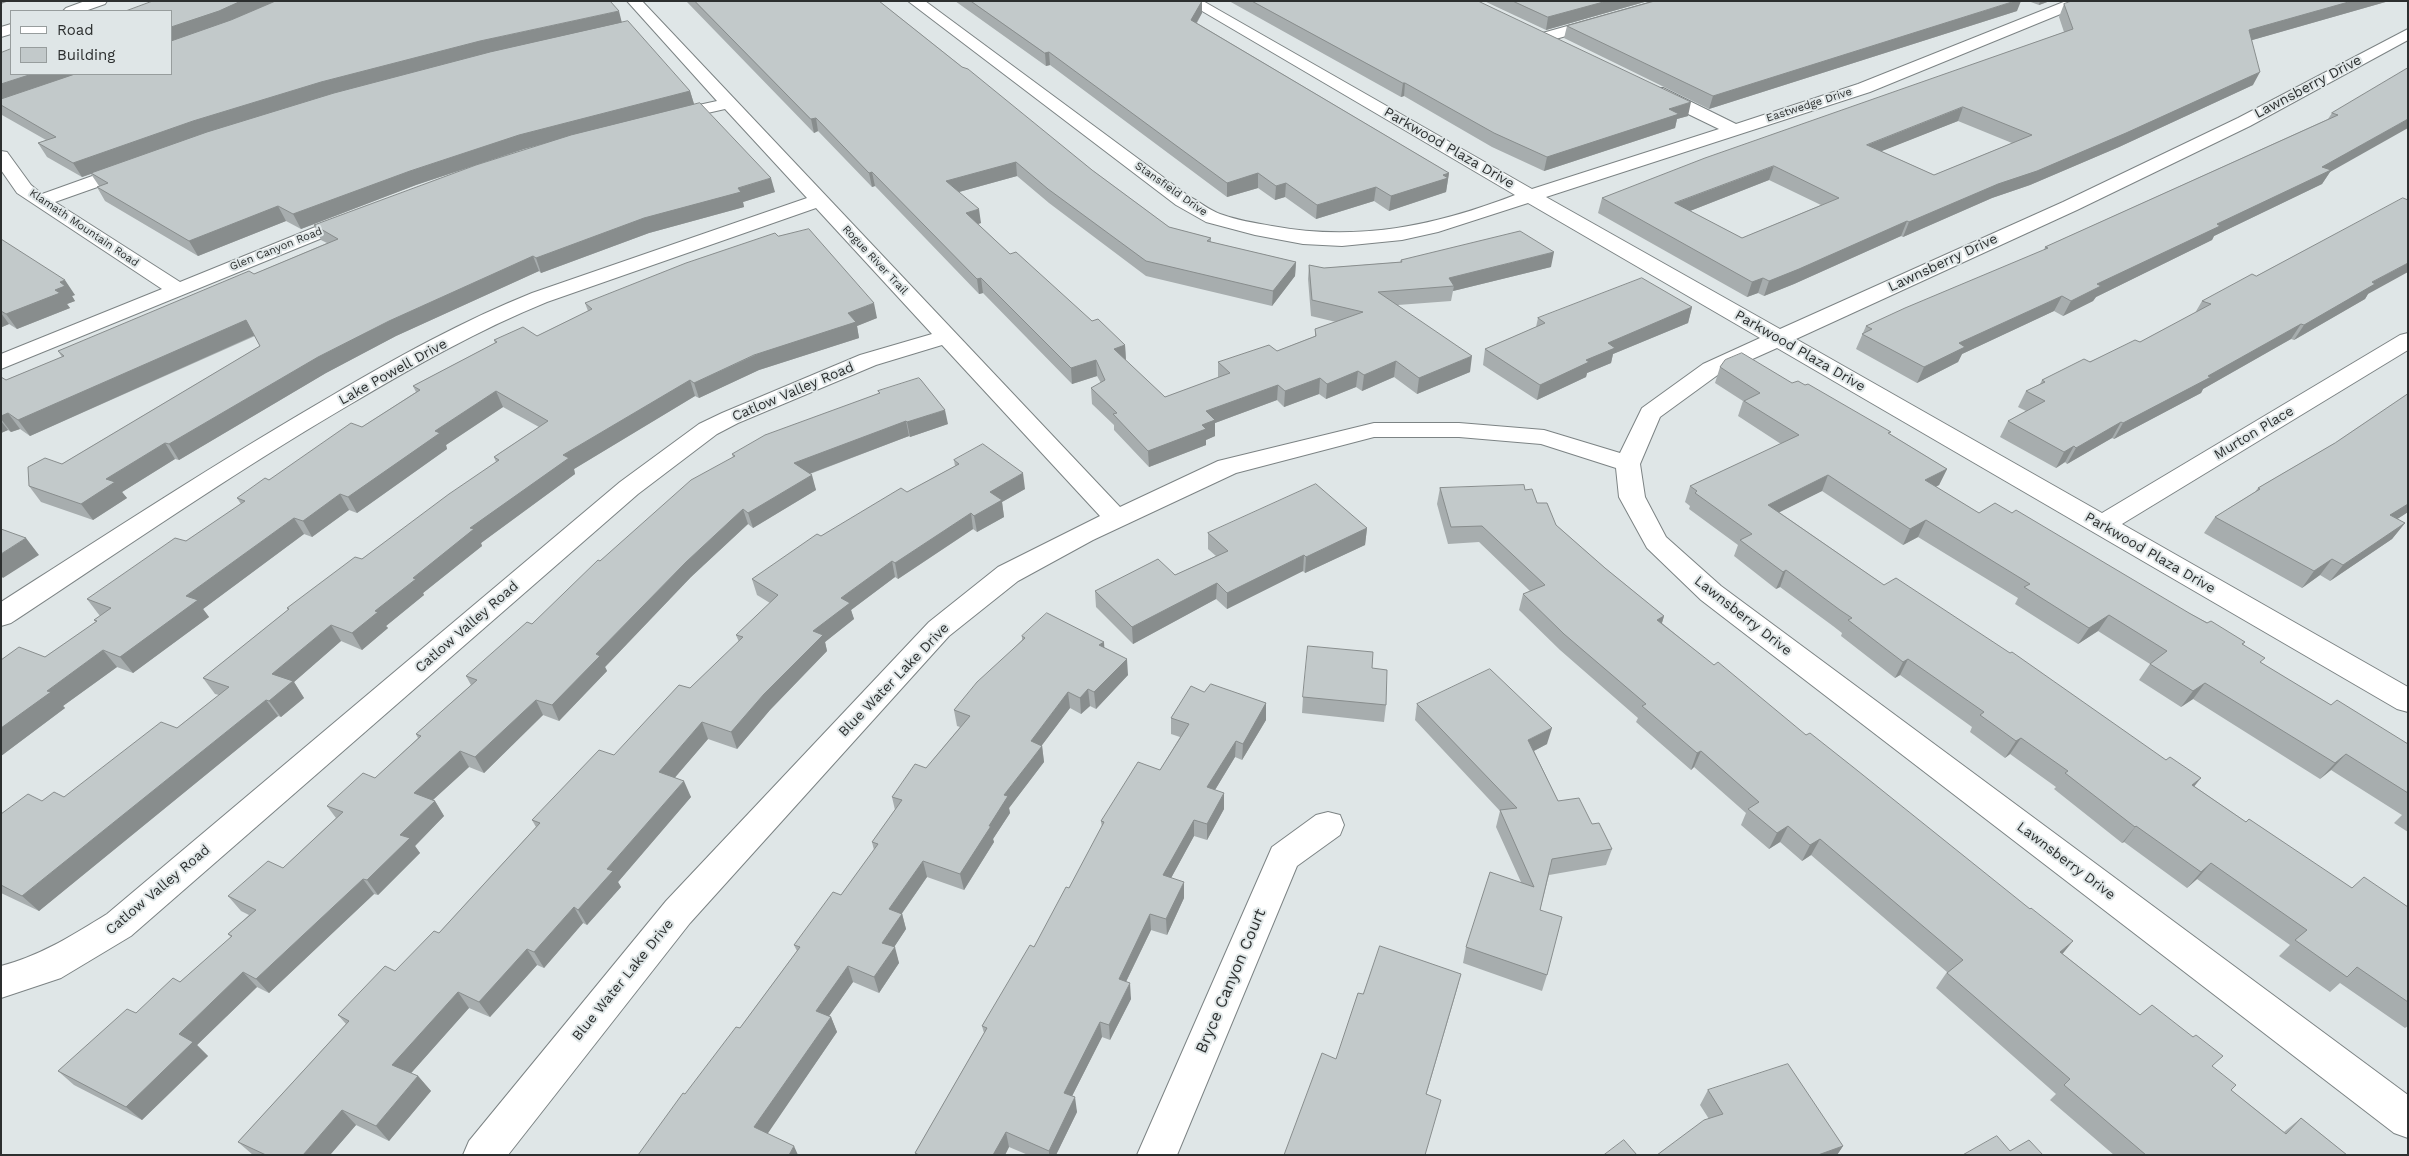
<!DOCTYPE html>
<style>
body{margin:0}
#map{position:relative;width:2409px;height:1156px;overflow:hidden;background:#dfe6e7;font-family:"Work Sans",sans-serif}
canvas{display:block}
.frame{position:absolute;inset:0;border:2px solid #2c2f2f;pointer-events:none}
.legend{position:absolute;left:10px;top:10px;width:162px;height:65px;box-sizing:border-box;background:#dfe6e7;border:1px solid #979d9d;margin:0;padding:6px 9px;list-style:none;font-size:15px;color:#2c2f2f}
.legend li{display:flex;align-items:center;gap:10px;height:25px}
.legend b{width:25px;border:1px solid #979d9d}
</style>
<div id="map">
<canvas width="2409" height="1156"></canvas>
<div class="frame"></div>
<ul class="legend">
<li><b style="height:6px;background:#fff"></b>Road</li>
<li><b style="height:14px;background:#c2c9ca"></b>Building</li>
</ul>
</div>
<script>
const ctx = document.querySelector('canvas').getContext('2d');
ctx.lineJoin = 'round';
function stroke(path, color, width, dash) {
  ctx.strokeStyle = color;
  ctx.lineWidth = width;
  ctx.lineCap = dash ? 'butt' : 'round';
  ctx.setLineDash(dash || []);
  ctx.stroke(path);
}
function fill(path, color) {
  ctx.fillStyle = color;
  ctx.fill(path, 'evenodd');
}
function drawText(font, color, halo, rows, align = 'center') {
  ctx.font = font + ' "Work Sans",sans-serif';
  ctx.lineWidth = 4;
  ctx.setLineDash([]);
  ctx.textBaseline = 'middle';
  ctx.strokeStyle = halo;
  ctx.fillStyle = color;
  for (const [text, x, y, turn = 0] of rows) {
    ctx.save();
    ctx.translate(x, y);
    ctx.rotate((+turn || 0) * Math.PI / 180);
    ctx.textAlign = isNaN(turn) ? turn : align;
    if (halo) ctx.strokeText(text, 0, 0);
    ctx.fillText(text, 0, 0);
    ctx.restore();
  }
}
const street = new Path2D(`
 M 627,1 L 642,1 L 1120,507 L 1218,461 L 1374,423 L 1459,423 L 1544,430 L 1620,453 L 1642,408 L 1703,364 L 1760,338 L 1528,203 L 1438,232 L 1402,240 L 1342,246 L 1303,244 L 1255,235 L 1206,222 L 1176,205 L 908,1 L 925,1 L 1190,197 C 1200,202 1209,210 1220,214 C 1236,220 1255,223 1272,226 C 1357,242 1435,226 1515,195 L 1185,1 L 1203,1 L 1532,189 L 1719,129 L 1651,96 L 1649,92 L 1651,88 L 1663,88 L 1736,124 L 1858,84 L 2066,1 L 2087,1 L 2085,4 L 1870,92 L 1546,197 L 1780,329 L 2063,202 L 2238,118 L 2408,29 L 2408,40 L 2250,126 L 2077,210 L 1796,339 L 2102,513 L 2400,335 L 2408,333 L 2408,350 L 2122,524 L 2408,687 L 2408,712 L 2397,709 L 1777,348 L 1719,374 L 1660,417 L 1640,464 L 1645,497 L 1666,537 L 1721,586 L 2408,1095 L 2408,1138 L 2394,1133 L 1701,600 L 1647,548 L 1619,497 L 1616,468 L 1541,444 L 1459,437 L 1374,437 L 1236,473 L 1093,540 L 1018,581 L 949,636 L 690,923 L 508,1155 L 463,1155 L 469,1141 L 666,901 L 929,622 L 998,567 L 1100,516 L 942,345 L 876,365 L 738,423 L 717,434 L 638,494 L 131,936 L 61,978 L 1,998 L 1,966 C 40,956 73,935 107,914 L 620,482 L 699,424 L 722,413 L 860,355 L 932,334 L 816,208 L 547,302 C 478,330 413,367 349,405 C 233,473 123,549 11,623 L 1,626 L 1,602 C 110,532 219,461 331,396 C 396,358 462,321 532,293 L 807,198 L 725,109 L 668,122 L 662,121 L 659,117 L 662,113 L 717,101 Z
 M 1656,1 L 1681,1 L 1679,4 L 1545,42 L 1537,37 L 1539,34 Z
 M 1,151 L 7,152 L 31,185 L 42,194 L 123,165 L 137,165 L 139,169 L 137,173 L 55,202 L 180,282 L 345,215 L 352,213 L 359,215 L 362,219 L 359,223 L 1,369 L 1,354 L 162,289 L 17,193 L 1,170 Z
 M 1328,812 L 1340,815 L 1344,825 L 1340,835 L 1297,866 L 1177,1155 L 1137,1155 L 1272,847 L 1316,815 Z`);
const secondary = new Path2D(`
 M 85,1 L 107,1 L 105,4 L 85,11 L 63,11 L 66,8 Z
 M 11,24 L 11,34 L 1,37 L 1,27 Z`);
stroke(street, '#7c8384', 2);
stroke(secondary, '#7c8384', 2);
fill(street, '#fff');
fill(secondary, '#fff');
fill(new Path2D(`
 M 686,1 L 879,1 L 1092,170 L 1169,227 L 1211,238 L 1211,242 L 1296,262 L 1295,276 L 1272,306 L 1146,276 L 1049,203 L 1017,176 L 959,192 L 981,223 L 978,224 L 1010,254 L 1092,321 L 1125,345 L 1126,361 L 1165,397 L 1218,378 L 1218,362 L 1277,351 L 1315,336 L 1315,329 L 1336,322 L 1311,316 L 1308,279 L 1309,265 L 1324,268 L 1400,262 L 1401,260 L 1551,267 L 1453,291 L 1451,301 L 1398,305 L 1470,372 L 1417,394 L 1394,377 L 1362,391 L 1356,387 L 1326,399 L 1319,394 L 1284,407 L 1277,400 L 1215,423 L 1215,436 L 1206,440 L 1206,445 L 1149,467 L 1114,430 L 1114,425 L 1092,404 L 1091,388 L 1101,383 L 1097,376 L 1072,384 L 983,293 L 979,294 L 875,186 L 872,187 L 818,131 L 814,133 Z
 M 955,1 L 1202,1 L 1202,13 L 1197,23 L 1449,173 L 1446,192 L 1389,211 L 1374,201 L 1316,219 L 1285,197 L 1275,200 L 1258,188 L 1227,197 L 1050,65 L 1046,66 Z
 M 1229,1 L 1478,1 L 1688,116 L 1677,119 L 1675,128 L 1544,171 L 1492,147 L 1404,96 L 1401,97 Z
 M 1484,1 L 1648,1 L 1546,30 Z
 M 2028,1 L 2050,1 L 2039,5 Z
 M 2389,1 L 2252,40 L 2253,85 L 2119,147 L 2030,185 L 1992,198 L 1903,237 L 1901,236 L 1794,284 L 1764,296 L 1758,293 L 1747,297 L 1598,213 L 1602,198 L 2064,32 L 2059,17 L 2064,4 ZM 1958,121 L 2012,143 L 1934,175 L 1881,151 ZM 1769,180 L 1821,205 L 1742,238 L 1690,211 Z
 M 2017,11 L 1709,109 L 1564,38 L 1567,26 Z
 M 622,23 L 690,91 L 694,104 L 775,192 L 743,202 L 744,207 L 649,233 L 541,273 L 539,271 L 396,336 L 326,373 L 179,460 L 175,459 L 122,492 L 127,498 L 93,520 L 41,502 L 29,486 L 62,464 L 260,346 L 255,336 L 30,436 L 20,429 L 11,432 L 8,430 L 1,433 L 1,377 L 6,380 L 62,357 L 58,351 L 254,274 L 327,243 L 321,240 L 314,225 L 545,143 L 524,149 L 416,185 L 301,229 L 286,221 L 198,256 L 105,201 L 97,187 L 99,186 L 91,174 L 82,177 L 47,157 L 38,143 L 46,140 L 2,115 L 1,113 L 1,53 L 11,74 L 171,74 Z
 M 2408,68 L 2330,172 L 2322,184 L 2214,236 L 2212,240 L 2096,297 L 2093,301 L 2063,316 L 2054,311 L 1962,354 L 1958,362 L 1917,383 L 1856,349 L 1866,326 L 2044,250 L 2045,247 L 2328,119 L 2332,113 Z
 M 778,236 L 877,318 L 857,326 L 859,338 L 759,370 L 699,398 L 695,396 L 574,469 L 575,474 L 481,543 L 482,546 L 423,593 L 424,595 L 386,626 L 388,628 L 362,650 L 341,641 L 294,682 L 304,698 L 281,717 L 278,716 L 39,911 L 1,893 L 1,814 L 42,801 L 64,797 L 177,728 L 219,695 L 215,694 L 203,678 L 288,610 L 287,608 L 362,559 L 496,462 L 494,457 L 539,427 L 503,407 L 446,445 L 447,449 L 357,513 L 349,510 L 312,537 L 304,534 L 203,609 L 209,617 L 133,673 L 117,667 L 63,706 L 65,708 L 1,756 L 1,660 L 45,657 L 96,622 L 94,620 L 100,616 L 87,599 L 186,541 L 241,504 L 237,498 L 362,427 L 416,392 L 413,386 L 495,343 L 494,340 L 537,336 L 588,311 L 585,303 Z
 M 1,239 L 75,295 L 72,296 L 75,301 L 67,304 L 70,308 L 17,329 L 9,324 L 2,327 L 1,326 Z
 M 2256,276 L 2368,294 L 2365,299 L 2294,340 L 2291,339 L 2203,389 L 2201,393 L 2114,439 L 2112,438 L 2067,464 L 2065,462 L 2056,468 L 2000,437 L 2008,421 L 2026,411 L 2018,407 L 2026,391 L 2040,384 L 2042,380 L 2140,342 L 2195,313 L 2202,301 Z
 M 1692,307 L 1688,323 L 1613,354 L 1611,363 L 1587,373 L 1586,377 L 1537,400 L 1483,365 L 1485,349 L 1536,327 L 1538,318 Z
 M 1720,367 L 1792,383 L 1890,434 L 1947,469 L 1939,485 L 1936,487 L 1979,513 L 2189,613 L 2245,642 L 2243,645 L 2261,663 L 2331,705 L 2408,744 L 2408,832 L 2394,823 L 2402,815 L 2331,770 L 2320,779 L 2193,699 L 2181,707 L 2139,680 L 2150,664 L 2098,631 L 2078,644 L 2015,604 L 2018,598 L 1918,537 L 1903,545 L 1822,491 L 1779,512 L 1884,585 L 2194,786 L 2246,822 L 2352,888 L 2408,907 L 2408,1026 L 2405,1028 L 2340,983 L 2330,992 L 2279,956 L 2290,945 L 2197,879 L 2187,888 L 2124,842 L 2122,843 L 2054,789 L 2056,787 L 2010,754 L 2005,758 L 1970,732 L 1972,727 L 1900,675 L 1895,678 L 1841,636 L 1842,633 L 1833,626 L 1780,587 L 1776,589 L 1734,556 L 1738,545 L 1689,509 L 1690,506 L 1685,502 L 1690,486 L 1781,444 L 1738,416 L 1743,401 L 1715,383 Z
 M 878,391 L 948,424 L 910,437 L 909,436 L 810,474 L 816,490 L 753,528 L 748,524 L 691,577 L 605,667 L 607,671 L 559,721 L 543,715 L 484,773 L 469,767 L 433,800 L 435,801 L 444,816 L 415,846 L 420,853 L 378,895 L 374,894 L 269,993 L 257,987 L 197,1045 L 208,1056 L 142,1120 L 74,1085 L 58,1071 L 136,1013 L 180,982 L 231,937 L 228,934 L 249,915 L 241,911 L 228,896 L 283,868 L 336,818 L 327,806 L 375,778 L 418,738 L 416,734 L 471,685 L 466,676 L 532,624 L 600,561 L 733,457 L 732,454 L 879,393 Z
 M 2408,394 L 2408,512 L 2397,519 L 2405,523 L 2392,539 L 2330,581 L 2320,575 L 2302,588 L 2204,533 L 2215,517 L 2255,492 L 2258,488 L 2335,443 Z
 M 954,460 L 1025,489 L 1002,502 L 1004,517 L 977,532 L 973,529 L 898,579 L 895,577 L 851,610 L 854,619 L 825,642 L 827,651 L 770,710 L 737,749 L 708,739 L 675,777 L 691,797 L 618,882 L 621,887 L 587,925 L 583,923 L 544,968 L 537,965 L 490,1017 L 469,1008 L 411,1073 L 418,1076 L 431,1091 L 389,1141 L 356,1125 L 330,1155 L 253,1155 L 238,1142 L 346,1024 L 338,1015 L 395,971 L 439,933 L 536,827 L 532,820 L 614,755 L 690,688 L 739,642 L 736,635 L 770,603 L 757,595 L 752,579 L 821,536 L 907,492 L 955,466 Z
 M 1440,488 L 1525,490 L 1556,525 L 1605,568 L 1664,616 L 1662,623 L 2063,954 L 2140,1015 L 2212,1066 L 2231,1090 L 2284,1132 L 2301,1118 L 2347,1155 L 2114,1155 L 2050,1100 L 2056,1094 L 1936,988 L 1947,972 L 1811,855 L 1802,861 L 1780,842 L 1769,849 L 1741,825 L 1746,813 L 1694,767 L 1691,770 L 1636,722 L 1638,718 L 1560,650 L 1519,610 L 1523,594 L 1530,591 L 1479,542 L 1448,544 L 1437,504 Z
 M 1367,528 L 1365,545 L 1305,573 L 1303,571 L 1227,609 L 1216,599 L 1133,644 L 1096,607 L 1095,591 L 1175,575 L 1216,556 L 1208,549 L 1208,533 Z
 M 1022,636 L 1104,642 L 1104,647 L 1128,675 L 1096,709 L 1090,706 L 1081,714 L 1070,708 L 1042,745 L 1044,762 L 1009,808 L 1010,813 L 993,839 L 994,842 L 964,890 L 927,877 L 902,913 L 906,929 L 894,947 L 899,963 L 879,993 L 853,982 L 829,1016 L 831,1017 L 837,1032 L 767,1133 L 685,1094 L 740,1028 L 797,951 L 794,945 L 841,895 L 874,850 L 872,842 L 895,810 L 892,797 L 926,768 L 960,727 L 957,726 L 954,710 L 1022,640 Z
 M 1372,668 L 1386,705 L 1384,722 L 1302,713 L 1303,697 Z
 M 1204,692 L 1266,703 L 1266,720 L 1242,760 L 1235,757 L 1215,790 L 1224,809 L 1207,840 L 1194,836 L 1171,878 L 1184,898 L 1167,935 L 1151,930 L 1126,982 L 1131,999 L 1110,1040 L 1102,1037 L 1072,1096 L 1077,1112 L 1056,1155 L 1028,1155 L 1009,1147 L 1005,1155 L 915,1155 L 915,1153 L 984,1033 L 982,1026 L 1034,947 L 1069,888 L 1102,827 L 1101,821 L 1160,770 L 1180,737 L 1171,734 L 1171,718 Z
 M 1417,704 L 1547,744 L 1534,751 L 1558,801 L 1592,824 L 1612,849 L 1606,865 L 1549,875 L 1540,910 L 1547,975 L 1542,991 L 1463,963 L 1466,947 L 1521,882 L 1496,827 L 1500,811 L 1415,720 Z
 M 1708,1090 L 1843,1146 L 1837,1155 L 1657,1155 L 1709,1119 L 1700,1105 Z`), '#a7adae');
fill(new Path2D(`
 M 1,1 L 9,1 L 1,4 Z
 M 241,1 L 276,1 L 225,23 L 171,42 L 171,27 Z
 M 1202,1 L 1202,13 L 1191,32 L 1191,20 Z
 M 1607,1 L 1648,1 L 1546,30 L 1548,17 Z
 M 2015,1 L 2021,1 L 2017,11 L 1709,109 L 1713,96 Z
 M 2040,1 L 2050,1 L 2039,5 Z
 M 2352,1 L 2389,1 L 2242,43 L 2249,30 Z
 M 619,11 L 622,23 L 201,135 L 82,177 L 73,163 L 193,121 L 321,82 L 480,41 Z
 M 1049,52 L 1050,65 L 1046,66 L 1045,53 Z
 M 2260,72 L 2253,85 L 2119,147 L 2030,185 L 1992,198 L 1903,237 L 1909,222 Z
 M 32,74 L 80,74 L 1,100 L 1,84 Z
 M 1403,83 L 1405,83 L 1404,96 L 1401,97 Z
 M 690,91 L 694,104 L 524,149 L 416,185 L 301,229 L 293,214 L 410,171 L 519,135 Z
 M 1691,102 L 1688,116 L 1677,119 L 1675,128 L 1544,171 L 1547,157 L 1669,109 Z
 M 1963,107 L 1958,121 L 1862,159 L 1867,145 Z
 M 816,118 L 818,131 L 814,133 L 811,119 Z
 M 2408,119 L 2408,128 L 2330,172 L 2322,184 L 2214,236 L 2212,240 L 2096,297 L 2093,301 L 2063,316 L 2071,301 L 2097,284 L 2217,224 Z
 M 1016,162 L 1017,176 L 948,195 L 946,181 Z
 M 1774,166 L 1769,180 L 1672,218 L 1675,203 Z
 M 872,172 L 875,186 L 872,187 L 869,173 Z
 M 1258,173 L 1258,188 L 1227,197 L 1227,183 Z
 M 1449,173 L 1446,192 L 1389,211 L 1391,196 Z
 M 771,178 L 775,192 L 743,202 L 744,207 L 649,233 L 541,273 L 536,258 L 644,218 Z
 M 1286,183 L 1285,197 L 1275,200 L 1276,186 Z
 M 1376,187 L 1374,201 L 1316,219 L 1317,205 Z
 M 278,206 L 286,221 L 198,256 L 189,241 Z
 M 979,209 L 981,223 L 968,227 L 966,213 Z
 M 1907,221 L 1901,236 L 1794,284 L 1764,296 L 1769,281 Z
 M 1554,252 L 1551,267 L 1453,291 L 1454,286 L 1449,278 Z
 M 533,256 L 539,271 L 396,336 L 326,373 L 179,460 L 169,444 L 318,357 L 389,321 Z
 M 1296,262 L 1295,276 L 1272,306 L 1273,291 Z
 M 2408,263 L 2408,272 L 2368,294 L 2365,299 L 2294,340 L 2304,325 L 2372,282 Z
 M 981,278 L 983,293 L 979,294 L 977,279 Z
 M 1763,278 L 1758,293 L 1747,297 L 1752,282 Z
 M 65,280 L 75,295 L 72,296 L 75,301 L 67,304 L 70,308 L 17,329 L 6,314 L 55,290 L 60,282 Z
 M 2062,296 L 2054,311 L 1962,354 L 1958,362 L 1917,383 L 1924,367 L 1959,343 Z
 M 874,303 L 877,318 L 857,326 L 859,338 L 759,370 L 699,398 L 694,383 L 848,313 Z
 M 1692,307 L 1688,323 L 1613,354 L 1611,363 L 1587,373 L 1586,377 L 1537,400 L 1540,385 L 1586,360 L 1608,343 Z
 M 1,313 L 9,324 L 2,327 L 1,325 Z
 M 246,320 L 255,335 L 30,436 L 18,420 Z
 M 2301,324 L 2291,339 L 2203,389 L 2201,393 L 2114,439 L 2123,423 Z
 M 1125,345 L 1126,361 L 1114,349 Z
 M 1472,356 L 1470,372 L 1417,394 L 1419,378 Z
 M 1096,360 L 1097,376 L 1072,384 L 1071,368 Z
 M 1396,361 L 1394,377 L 1362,391 L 1364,375 Z
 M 1358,371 L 1356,387 L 1326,399 L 1327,384 Z
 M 1320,378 L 1319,394 L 1284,407 L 1285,391 Z
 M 690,380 L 695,396 L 574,469 L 575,474 L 481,543 L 482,546 L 423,593 L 424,595 L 386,626 L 388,628 L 362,650 L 352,633 L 375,611 L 470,528 L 563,455 Z
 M 1278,385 L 1277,400 L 1215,423 L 1215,436 L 1206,440 L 1206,445 L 1149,467 L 1148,451 L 1202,425 L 1206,411 Z
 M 496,391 L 503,407 L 446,445 L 447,449 L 357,513 L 348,497 L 435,431 Z
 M 945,410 L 948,424 L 910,437 L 907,422 Z
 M 8,413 L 20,429 L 11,432 L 1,419 L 1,416 Z
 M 1,421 L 8,430 L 1,433 Z
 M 906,421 L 909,436 L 798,478 L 794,463 Z
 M 2121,422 L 2112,438 L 2067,464 L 2076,448 Z
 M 165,443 L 175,459 L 122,492 L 127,498 L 93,520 L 81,504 L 106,479 Z
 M 2074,446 L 2065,462 L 2056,468 L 2064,452 Z
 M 1947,469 L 1939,485 L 1918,496 L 1925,480 Z
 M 1023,473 L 1025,489 L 1002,502 L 1004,517 L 977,532 L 974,516 L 990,492 Z
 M 812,475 L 816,490 L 753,528 L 748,513 Z
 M 1828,475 L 1822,491 L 1762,521 L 1768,505 Z
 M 340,494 L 349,510 L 312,537 L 303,521 Z
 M 2408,504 L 2408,512 L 2378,532 L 2390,515 Z
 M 743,509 L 748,524 L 691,577 L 605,667 L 607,671 L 559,721 L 552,705 L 596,654 L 686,562 Z
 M 971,513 L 973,529 L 898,579 L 895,563 Z
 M 294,518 L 304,534 L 203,609 L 209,617 L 133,673 L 120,657 L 186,596 Z
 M 1926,520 L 1918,537 L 1903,545 L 1910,529 Z
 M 2405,523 L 2392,539 L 2330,581 L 2343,565 Z
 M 1367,528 L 1365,545 L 1305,573 L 1306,557 Z
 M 26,538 L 39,555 L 3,578 L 1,576 L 1,554 Z
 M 1304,555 L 1303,571 L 1227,609 L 1227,593 Z
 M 2332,559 L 2320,575 L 2302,588 L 2314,571 Z
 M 892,561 L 895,577 L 851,610 L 854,619 L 825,642 L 827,651 L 770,710 L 737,749 L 731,732 L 813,631 L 841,598 Z
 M 1786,570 L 1780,587 L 1776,589 L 1783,572 Z
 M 1217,583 L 1216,599 L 1133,644 L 1132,627 Z
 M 2109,615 L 2098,631 L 2078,644 L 2089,628 Z
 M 1664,616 L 1659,632 L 1657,620 Z
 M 331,625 L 341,641 L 294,682 L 304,698 L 281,717 L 269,701 L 272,674 Z
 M 1104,642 L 1105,658 L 1099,645 Z
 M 103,650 L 117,667 L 63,706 L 65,708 L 1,756 L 1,728 L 47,691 Z
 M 1127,659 L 1128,675 L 1096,709 L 1094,692 Z
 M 1908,659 L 1900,675 L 1895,678 L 1903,662 Z
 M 2205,683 L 2193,699 L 2181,707 L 2193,691 Z
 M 1088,689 L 1090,706 L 1081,714 L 1080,698 Z
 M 1068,692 L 1070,708 L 1033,757 L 1031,741 Z
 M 266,700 L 278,716 L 39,911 L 22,896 Z
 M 536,700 L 543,715 L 484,773 L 475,757 Z
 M 1266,703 L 1266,720 L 1242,760 L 1243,744 Z
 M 702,722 L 708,739 L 666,788 L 659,772 Z
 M 1552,728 L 1547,744 L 1524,756 L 1528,740 Z
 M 2021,738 L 2010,754 L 2005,758 L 2016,741 Z
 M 1236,741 L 1235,757 L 1207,803 L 1207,787 Z
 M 1042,746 L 1044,762 L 1009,808 L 1010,813 L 993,839 L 994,842 L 964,890 L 960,874 L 989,826 L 1004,795 Z
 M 460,751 L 469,767 L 424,808 L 414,793 Z
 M 1701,751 L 1694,767 L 1691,770 L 1697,753 Z
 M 2346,754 L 2331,770 L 2320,779 L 2335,763 Z
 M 2201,778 L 2188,794 L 2192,785 Z
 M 684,781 L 691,797 L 618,882 L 621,887 L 587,925 L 578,910 L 607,869 Z
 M 1224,793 L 1224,809 L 1207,840 L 1207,824 Z
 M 435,801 L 444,816 L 415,846 L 420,853 L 378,895 L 367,880 L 400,835 Z
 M 1194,820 L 1194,836 L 1164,891 L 1163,875 Z
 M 1788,826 L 1780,842 L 1769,849 L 1777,833 Z
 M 2136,826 L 2124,842 L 2122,843 L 2135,827 Z
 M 1820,839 L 1811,855 L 1802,861 L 1810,845 Z
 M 923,861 L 927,877 L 894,925 L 889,909 Z
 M 2211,863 L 2197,879 L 2187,888 L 2201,872 Z
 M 363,879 L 374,894 L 269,993 L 256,979 Z
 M 1184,882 L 1184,898 L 1167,935 L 1166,919 Z
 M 574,907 L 583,923 L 544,968 L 534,952 Z
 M 902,914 L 906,929 L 887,958 L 882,943 Z
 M 1150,914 L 1151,930 L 1120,994 L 1119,979 Z
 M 2073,941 L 2060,957 L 2060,952 Z
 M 895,947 L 899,963 L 879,993 L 874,977 Z
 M 527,949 L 537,965 L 490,1017 L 479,1002 Z
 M 848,966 L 853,982 L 822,1026 L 816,1011 Z
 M 243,972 L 257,987 L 197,1045 L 208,1056 L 142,1120 L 126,1107 L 179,1034 Z
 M 1461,974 L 1457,989 L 1422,1109 L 1426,1094 Z
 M 1130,983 L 1131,999 L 1110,1040 L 1109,1025 Z
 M 458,992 L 469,1008 L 405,1080 L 392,1065 Z
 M 831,1017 L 837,1032 L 762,1142 L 754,1127 Z
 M 1100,1022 L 1102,1037 L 1066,1108 L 1064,1093 Z
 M 418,1076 L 431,1091 L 389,1141 L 376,1126 Z
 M 1075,1097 L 1077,1112 L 1056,1155 L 1049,1155 L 1049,1151 Z
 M 342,1110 L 356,1125 L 330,1155 L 303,1155 Z
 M 1006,1132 L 1009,1147 L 1005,1155 L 993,1155 Z
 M 794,1146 L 798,1155 L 789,1155 Z
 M 1843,1146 L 1837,1155 L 1818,1155 Z`), '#888d8d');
const building = new Path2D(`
 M 153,1 L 241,1 L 219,11 L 171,27 L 171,11 L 126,11 Z
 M 276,1 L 610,1 L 619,11 L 480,41 L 321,82 L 193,121 L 73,163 L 38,143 L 56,137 L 1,105 L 1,99 L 75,74 L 171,74 L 171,41 L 231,20 Z
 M 695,1 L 879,1 L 962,67 L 968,69 L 1092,170 L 1169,227 L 1211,238 L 1207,241 L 1296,262 L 1273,291 L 1146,261 L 1048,189 L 1016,162 L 946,181 L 979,209 L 966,213 L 1010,254 L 1016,252 L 1092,321 L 1098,319 L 1125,345 L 1114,349 L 1165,397 L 1230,373 L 1218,362 L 1269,345 L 1277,351 L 1316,336 L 1315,329 L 1363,312 L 1312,300 L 1309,265 L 1324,268 L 1402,262 L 1401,260 L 1520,231 L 1554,252 L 1449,278 L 1454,286 L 1378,292 L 1472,356 L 1419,378 L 1396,361 L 1364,375 L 1358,371 L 1327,384 L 1320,378 L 1285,391 L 1278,385 L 1206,411 L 1215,420 L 1202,425 L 1206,429 L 1148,451 L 1113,414 L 1117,413 L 1091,388 L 1105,380 L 1096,360 L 1071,368 L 981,278 L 977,279 L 872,172 L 869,173 L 816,118 L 811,119 Z
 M 971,1 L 1202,1 L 1191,20 L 1449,173 L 1443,175 L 1448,178 L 1391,196 L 1376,187 L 1317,205 L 1286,183 L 1276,186 L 1258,173 L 1227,183 L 1049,52 L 1045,53 Z
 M 1252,1 L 1478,1 L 1691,102 L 1669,109 L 1679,114 L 1547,157 L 1494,133 L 1405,83 L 1403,83 Z
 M 1513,1 L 1607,1 L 1548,17 Z
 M 1655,1 L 2015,1 L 1713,96 L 1567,26 Z
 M 2072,1 L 2352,1 L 2249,30 L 2260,72 L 2126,133 L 2037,171 L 1998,184 L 1909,222 L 1907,221 L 1799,269 L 1769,281 L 1763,278 L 1752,282 L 1602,198 L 1705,158 L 2073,29 L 2064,4 ZM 1963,107 L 2032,135 L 1934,175 L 1867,145 ZM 1774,166 L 1839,198 L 1742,238 L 1675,203 Z
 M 628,21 L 690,91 L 519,135 L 410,171 L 293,214 L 278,206 L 189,241 L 97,187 L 108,183 L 91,173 L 207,132 L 334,93 L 490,52 Z
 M 11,49 L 11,74 L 32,74 L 1,84 L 1,53 Z
 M 2408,68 L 2408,119 L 2322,167 L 2331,170 L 2217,224 L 2220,226 L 2097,284 L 2101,286 L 2071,301 L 2062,296 L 1959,343 L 1965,347 L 1924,367 L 1862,334 L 1872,329 L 1866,326 L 1905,308 L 2048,248 L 2045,247 L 2338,115 L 2332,113 Z
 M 700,103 L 771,178 L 738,188 L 741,192 L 644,218 L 536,258 L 533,256 L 389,321 L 318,357 L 169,444 L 165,443 L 106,479 L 115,482 L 81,504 L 29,486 L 28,467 L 45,458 L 62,464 L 260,346 L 246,320 L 18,420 L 8,413 L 1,416 L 1,377 L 6,380 L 64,356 L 58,351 L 249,271 L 254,274 L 338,239 L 314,225 L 476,165 L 571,135 Z
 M 2403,198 L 2408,200 L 2408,263 L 2372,282 L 2375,284 L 2304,325 L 2301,324 L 2208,376 L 2211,377 L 2123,423 L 2121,422 L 2076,448 L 2074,446 L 2064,452 L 2008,421 L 2045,401 L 2026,391 L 2045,382 L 2042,380 L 2084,359 L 2090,362 L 2135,340 L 2140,342 L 2211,304 L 2202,301 L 2252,274 L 2256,276 Z
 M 809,229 L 874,303 L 848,313 L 856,322 L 754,355 L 694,383 L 690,380 L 563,455 L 569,458 L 470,528 L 474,529 L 413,578 L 416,579 L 375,611 L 378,612 L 352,633 L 331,625 L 272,674 L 293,681 L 269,701 L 266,700 L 22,896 L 1,885 L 1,814 L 28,794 L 42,801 L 54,792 L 64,797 L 161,722 L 177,728 L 229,687 L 203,678 L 289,609 L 287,608 L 355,557 L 362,559 L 449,494 L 499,460 L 494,457 L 548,421 L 496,391 L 435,431 L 440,433 L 348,497 L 340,494 L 303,521 L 294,518 L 186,596 L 198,600 L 120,657 L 103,650 L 47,691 L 51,692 L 1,728 L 1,660 L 19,647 L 45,657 L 97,621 L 94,620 L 111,608 L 87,599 L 175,538 L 186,541 L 245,501 L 237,498 L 265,478 L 269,480 L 351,423 L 362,427 L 420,390 L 413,386 L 497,342 L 494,340 L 523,327 L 537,336 L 592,309 L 585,303 L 686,263 L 775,233 L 778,236 Z
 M 1,239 L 65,280 L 60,282 L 65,286 L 55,290 L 60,293 L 6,314 L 1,311 Z
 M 1642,278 L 1692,307 L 1608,343 L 1615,348 L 1586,360 L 1589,362 L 1540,385 L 1485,349 L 1545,323 L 1538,318 Z
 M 1742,353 L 1792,383 L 1798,381 L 1805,385 L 1808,384 L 1891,432 L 1888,433 L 1947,469 L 1925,480 L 1979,513 L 1995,503 L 2012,513 L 2016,510 L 2189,613 L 2207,623 L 2211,621 L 2245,642 L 2242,644 L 2265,658 L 2260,662 L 2331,705 L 2337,700 L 2408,744 L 2408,793 L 2346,754 L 2335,763 L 2205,683 L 2193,691 L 2150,664 L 2167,651 L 2109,615 L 2089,628 L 2024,587 L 2030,584 L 1926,520 L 1910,529 L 1828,475 L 1768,505 L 1884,585 L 1896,578 L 2010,653 L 2012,652 L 2166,760 L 2170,757 L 2201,778 L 2192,785 L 2246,822 L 2249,819 L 2352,888 L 2364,877 L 2408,907 L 2408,1002 L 2357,967 L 2347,977 L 2295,940 L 2307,930 L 2211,863 L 2201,872 L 2136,826 L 2135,827 L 2065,773 L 2068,771 L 2021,738 L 2016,741 L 1980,715 L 1984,712 L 1908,659 L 1903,662 L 1848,620 L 1852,618 L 1840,610 L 1786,570 L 1783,572 L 1740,540 L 1752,534 L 1695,493 L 1697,491 L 1690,486 L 1799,435 L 1744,401 L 1760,393 L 1720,367 L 1725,360 Z
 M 919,378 L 921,380 L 945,410 L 907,422 L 906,421 L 794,463 L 812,475 L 748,513 L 743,509 L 686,562 L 596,654 L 600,656 L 552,705 L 536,700 L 475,757 L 460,751 L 414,793 L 435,801 L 400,835 L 410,838 L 367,880 L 363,879 L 256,979 L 243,972 L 179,1034 L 193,1042 L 126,1107 L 58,1071 L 127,1009 L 136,1013 L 173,978 L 180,982 L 232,936 L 228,934 L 256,910 L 228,896 L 268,861 L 283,868 L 343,812 L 327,806 L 363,773 L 375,778 L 421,736 L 416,734 L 477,680 L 466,676 L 527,622 L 532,624 L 598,560 L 600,561 L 691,480 L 735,456 L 732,454 L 765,435 L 880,393 L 878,391 Z
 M 2408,394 L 2408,504 L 2390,515 L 2405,523 L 2343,565 L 2332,559 L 2314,571 L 2215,517 L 2260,489 L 2258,488 L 2335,443 Z
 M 983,444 L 1023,473 L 990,492 L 1002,500 L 974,516 L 971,513 L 895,563 L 892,561 L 841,598 L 850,603 L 813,631 L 823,635 L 764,694 L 731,732 L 702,722 L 659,772 L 684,781 L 607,869 L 613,871 L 578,910 L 574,907 L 534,952 L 527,949 L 479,1002 L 458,992 L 392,1065 L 418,1076 L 376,1126 L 342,1110 L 303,1155 L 266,1155 L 238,1142 L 349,1021 L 338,1015 L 385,966 L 395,971 L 434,931 L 439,933 L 540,823 L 532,820 L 599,750 L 614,755 L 679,685 L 690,688 L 743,637 L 736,635 L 778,595 L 752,579 L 817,534 L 821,536 L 901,488 L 907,492 L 959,464 L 954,460 Z
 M 1316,484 L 1367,528 L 1306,557 L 1304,555 L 1227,593 L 1217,583 L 1132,627 L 1095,591 L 1158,559 L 1175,575 L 1228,551 L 1208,533 Z
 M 1524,485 L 1525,490 L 1532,489 L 1537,503 L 1547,503 L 1556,525 L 1605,568 L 1664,616 L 1657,620 L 1714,665 L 1718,662 L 1806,735 L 1810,733 L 1853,767 L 2030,909 L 2031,908 L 2073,941 L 2060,952 L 2140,1015 L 2152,1005 L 2193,1037 L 2196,1035 L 2223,1056 L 2212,1066 L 2236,1085 L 2231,1090 L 2286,1134 L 2301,1118 L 2347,1155 L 2146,1155 L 2064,1085 L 2070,1079 L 1947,973 L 1963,960 L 1820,839 L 1810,845 L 1788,826 L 1777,833 L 1748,809 L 1759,802 L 1701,751 L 1697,753 L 1642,706 L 1646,704 L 1564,634 L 1523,594 L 1545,585 L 1482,526 L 1451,527 L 1440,488 Z
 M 1,529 L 26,538 L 1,554 Z
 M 1047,613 L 1104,642 L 1099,645 L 1127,659 L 1094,692 L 1088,689 L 1080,698 L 1068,692 L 1031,741 L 1042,746 L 1004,795 L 1008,796 L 989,826 L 991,826 L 960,874 L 923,861 L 889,909 L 902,914 L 882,943 L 895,947 L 874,977 L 848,966 L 816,1011 L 831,1017 L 754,1127 L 794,1146 L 789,1155 L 638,1155 L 683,1093 L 685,1094 L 736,1027 L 740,1028 L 800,947 L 794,945 L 833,892 L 841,895 L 878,844 L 872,842 L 902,800 L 892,797 L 915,764 L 926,768 L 970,716 L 954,710 L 977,682 L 1025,638 L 1022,636 Z
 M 1308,646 L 1373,652 L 1372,668 L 1387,670 L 1386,705 L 1303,697 Z
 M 1490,669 L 1552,728 L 1528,740 L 1558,801 L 1579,798 L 1592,824 L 1599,823 L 1612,849 L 1552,859 L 1540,910 L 1562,917 L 1547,975 L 1466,947 L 1490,872 L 1534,887 L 1500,810 L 1517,808 L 1417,704 Z
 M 1211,684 L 1266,703 L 1243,744 L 1236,741 L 1207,787 L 1224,793 L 1207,824 L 1194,820 L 1163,875 L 1184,882 L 1166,919 L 1150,914 L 1119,979 L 1130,983 L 1109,1025 L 1100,1022 L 1064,1093 L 1075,1097 L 1049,1151 L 1006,1132 L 993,1155 L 919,1155 L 915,1153 L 987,1028 L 982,1026 L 1030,945 L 1034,947 L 1066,887 L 1069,888 L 1104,822 L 1101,821 L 1138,762 L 1160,770 L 1189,724 L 1171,718 L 1191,686 L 1204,692 Z
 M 1380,946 L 1461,974 L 1426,1094 L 1441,1100 L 1425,1155 L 1284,1155 L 1322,1053 L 1336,1059 L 1358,993 L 1363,994 Z
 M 1788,1064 L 1843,1146 L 1818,1155 L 1657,1155 L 1704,1120 L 1723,1114 L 1708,1090 Z
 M 1997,1136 L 2010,1151 L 2029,1140 L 2043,1155 L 1963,1155 Z
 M 1624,1140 L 1637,1155 L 1604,1155 Z`);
fill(building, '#c2c9ca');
stroke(building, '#888d8d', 1);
drawText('11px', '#2c2f2f', '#dfe6e7', [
 ["Eastwedge Drive",1809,105,-18],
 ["Stansfield Drive",1171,189,35],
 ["Klamath Mountain Road",84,228,34],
 ["Glen Canyon Road",276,249,-22],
 ["Rogue River Trail",875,260,47]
]);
drawText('14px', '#2c2f2f', '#dfe6e7', [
 ["Lawnsberry Drive",2308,87,-28],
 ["Parkwood Plaza Drive",1449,148,30],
 ["Lawnsberry Drive",1943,263,-25],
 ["Parkwood Plaza Drive",1800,351,30],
 ["Lake Powell Drive",393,372,-29],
 ["Catlow Valley Road",793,392,-23],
 ["Murton Place",2254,433,-31],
 ["Parkwood Plaza Drive",2150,553,30],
 ["Lawnsberry Drive",1743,616,38],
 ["Catlow Valley Road",467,627,-41],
 ["Blue Water Lake Drive",894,680,-46],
 ["Lawnsberry Drive",2066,861,37],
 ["Catlow Valley Road",158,890,-40],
 ["Blue Water Lake Drive",623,980,-51]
]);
drawText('16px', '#2c2f2f', '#dfe6e7', [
 ["Bryce Canyon Court",1231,981,-67]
]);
</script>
